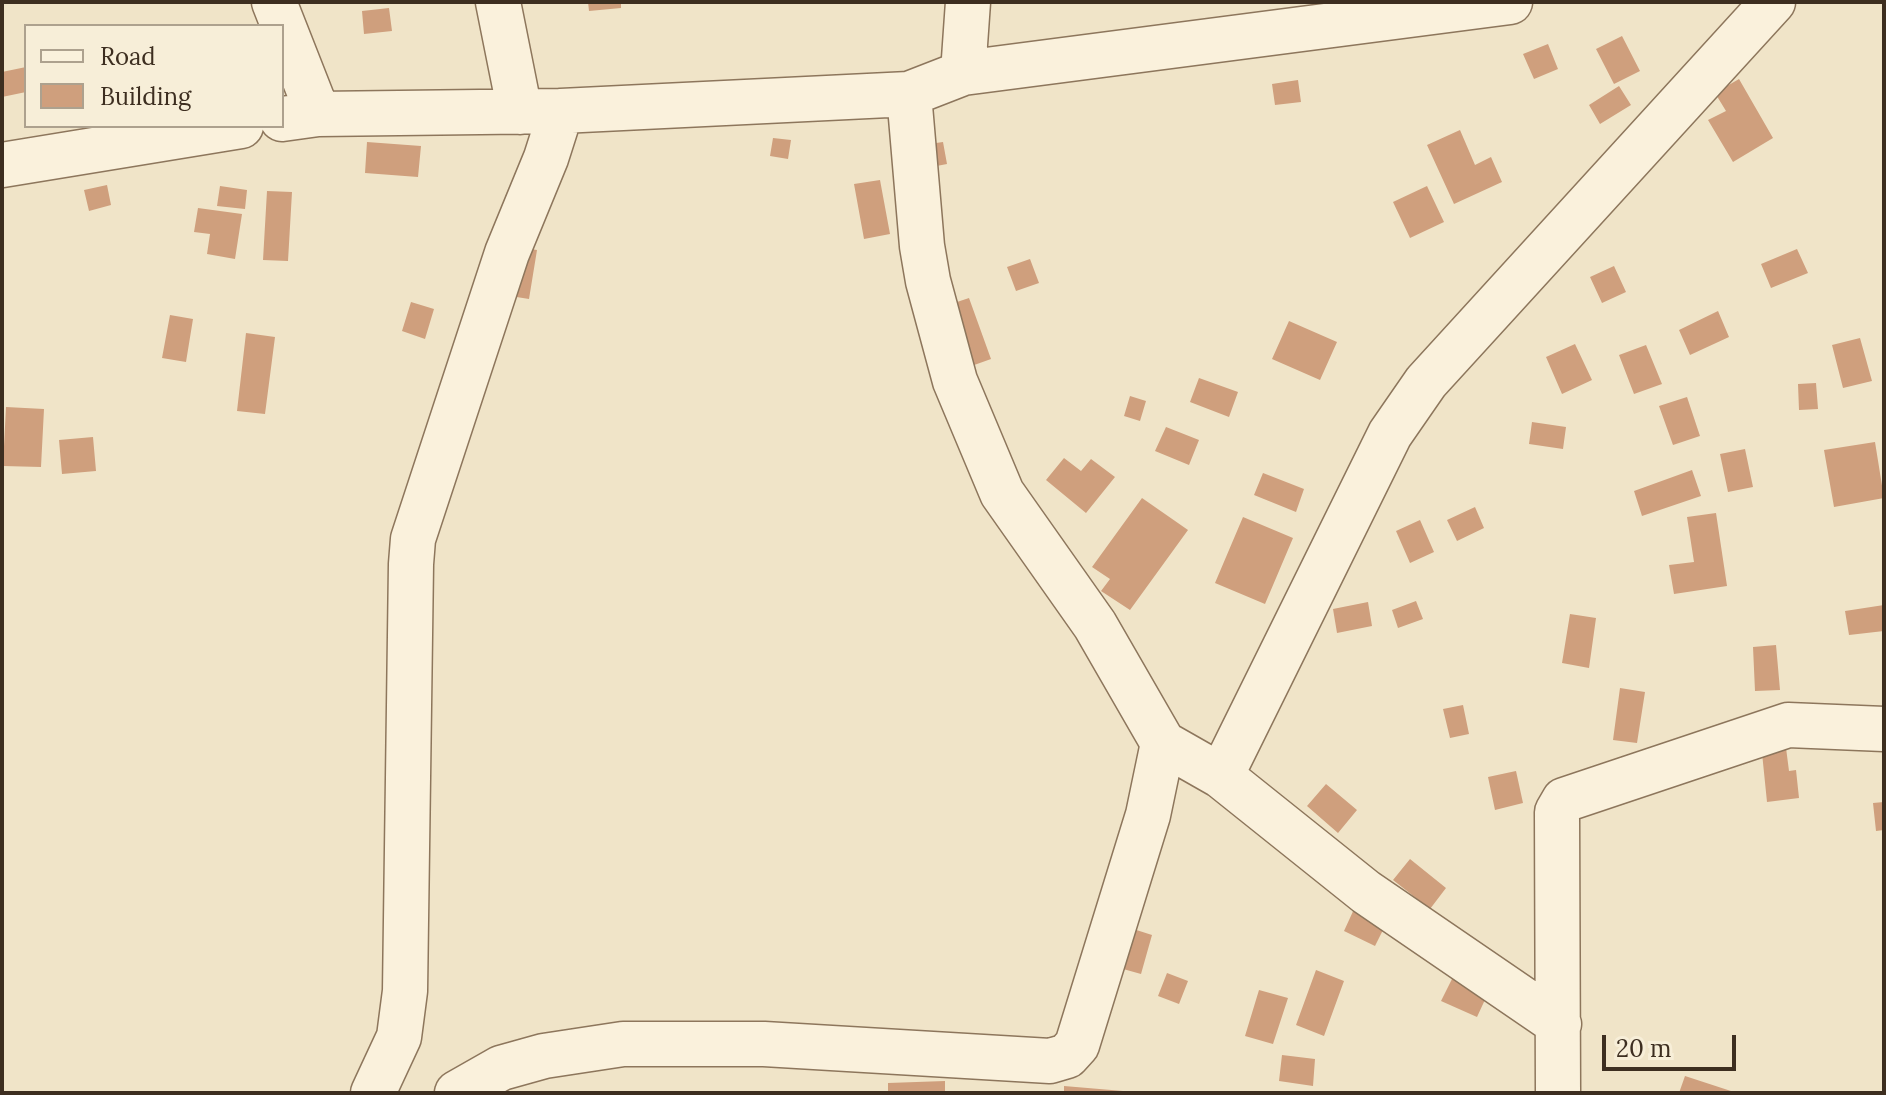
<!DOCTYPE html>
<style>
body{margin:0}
#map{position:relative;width:1886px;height:1095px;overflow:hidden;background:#f0e4c8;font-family:Lora,serif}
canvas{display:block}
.frame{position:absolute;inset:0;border:4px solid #3d2e20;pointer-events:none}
.legend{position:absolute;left:24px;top:24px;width:260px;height:104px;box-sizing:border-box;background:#f7eed8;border:2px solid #ada18e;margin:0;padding:10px 14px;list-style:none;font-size:24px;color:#3d2e20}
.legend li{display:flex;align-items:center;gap:16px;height:40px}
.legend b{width:40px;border:2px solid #ada18e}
.scale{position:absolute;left:1602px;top:1035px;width:134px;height:36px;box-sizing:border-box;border:4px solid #3d2e20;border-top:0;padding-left:10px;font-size:24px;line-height:28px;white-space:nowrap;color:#3d2e20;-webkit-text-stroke:6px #f7eed8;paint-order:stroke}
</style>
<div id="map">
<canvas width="1886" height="1095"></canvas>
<div class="frame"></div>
<ul class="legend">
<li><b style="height:10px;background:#faf1dc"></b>Road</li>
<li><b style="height:22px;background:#cf9f7d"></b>Building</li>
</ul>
<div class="scale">20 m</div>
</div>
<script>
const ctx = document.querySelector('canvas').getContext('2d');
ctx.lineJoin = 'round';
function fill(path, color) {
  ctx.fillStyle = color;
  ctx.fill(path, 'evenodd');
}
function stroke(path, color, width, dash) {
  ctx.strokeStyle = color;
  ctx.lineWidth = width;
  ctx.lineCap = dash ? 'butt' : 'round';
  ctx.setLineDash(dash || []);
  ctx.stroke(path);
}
fill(new Path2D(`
 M 588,2 L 621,2 L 621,8 L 589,11 Z
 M 389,8 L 392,31 L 364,34 L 362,11 Z
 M 1622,36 L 1640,71 L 1614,84 L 1596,49 Z
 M 1548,44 L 1558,69 L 1534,79 L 1523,54 Z
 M 26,67 L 26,92 L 2,97 L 2,72 Z
 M 1739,79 L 1773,138 L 1733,162 L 1708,120 L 1726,111 L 1715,93 Z
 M 1298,80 L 1301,102 L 1275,105 L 1272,84 Z
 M 1619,86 L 1631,105 L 1600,124 L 1589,105 Z
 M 1460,130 L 1475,165 L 1491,157 L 1502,182 L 1454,204 L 1427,145 Z
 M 773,138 L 791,140 L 788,159 L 770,156 Z
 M 367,142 L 421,146 L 418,177 L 365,173 Z
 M 943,142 L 947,164 L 926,168 L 922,145 Z
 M 880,180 L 890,234 L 864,239 L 854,184 Z
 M 107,185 L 111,205 L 89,211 L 84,190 Z
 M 220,186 L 247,190 L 245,209 L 217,206 Z
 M 1427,186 L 1444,222 L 1410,238 L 1393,202 Z
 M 267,191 L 292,192 L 288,261 L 263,260 Z
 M 198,208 L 242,214 L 235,259 L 207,254 L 210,234 L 194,232 Z
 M 512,246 L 537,250 L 529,299 L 504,295 Z
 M 1797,249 L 1808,273 L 1771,288 L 1761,264 Z
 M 1030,259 L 1039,283 L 1016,291 L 1007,267 Z
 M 1614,266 L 1626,292 L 1602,303 L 1590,277 Z
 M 969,298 L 991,359 L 963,369 L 942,307 Z
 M 411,302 L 434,309 L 425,339 L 402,331 Z
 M 1718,311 L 1729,337 L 1690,355 L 1679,330 Z
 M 170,315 L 193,319 L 186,362 L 162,358 Z
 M 1289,321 L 1337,342 L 1320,380 L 1272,359 Z
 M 246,333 L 275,337 L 265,414 L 237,411 Z
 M 1860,338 L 1872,381 L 1843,388 L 1832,345 Z
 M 1575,344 L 1592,380 L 1562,394 L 1546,357 Z
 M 1646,345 L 1662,384 L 1634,394 L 1619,355 Z
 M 1199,378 L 1238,392 L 1229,417 L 1190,402 Z
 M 1816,383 L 1818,409 L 1799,410 L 1798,384 Z
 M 1130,396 L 1146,401 L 1140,421 L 1124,416 Z
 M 1687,397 L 1700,436 L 1673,445 L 1659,406 Z
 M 6,407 L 44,409 L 41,467 L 3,466 Z
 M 1532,422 L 1566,427 L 1563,449 L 1529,444 Z
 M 1166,427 L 1199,440 L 1189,465 L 1155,451 Z
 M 93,437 L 96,471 L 62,474 L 59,440 Z
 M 1875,442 L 1884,498 L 1834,507 L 1824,450 Z
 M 1745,449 L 1753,487 L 1728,492 L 1720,454 Z
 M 1064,458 L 1081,471 L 1091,459 L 1115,477 L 1086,513 L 1046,480 Z
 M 1692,470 L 1701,496 L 1642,516 L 1634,491 Z
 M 1263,473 L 1304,489 L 1296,512 L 1254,495 Z
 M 1142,498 L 1188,530 L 1130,610 L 1101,591 L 1110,579 L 1092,567 Z
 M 1475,507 L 1484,528 L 1457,541 L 1447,520 Z
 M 1716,513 L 1727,586 L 1674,594 L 1669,565 L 1694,562 L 1687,517 Z
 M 1243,517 L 1293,538 L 1265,604 L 1215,583 Z
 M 1420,520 L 1434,552 L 1410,563 L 1396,531 Z
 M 1416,601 L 1423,619 L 1398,628 L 1392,610 Z
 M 1368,602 L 1372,626 L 1337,633 L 1333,609 Z
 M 1884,605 L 1884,631 L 1849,635 L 1845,611 Z
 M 1570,614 L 1596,618 L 1589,668 L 1562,663 Z
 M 1776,645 L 1780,690 L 1755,691 L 1753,647 Z
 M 1620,688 L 1645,692 L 1637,743 L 1613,740 Z
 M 1463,705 L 1469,734 L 1450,738 L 1443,709 Z
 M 1785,740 L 1789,771 L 1796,770 L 1799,798 L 1767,802 L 1761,743 Z
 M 1516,771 L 1523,803 L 1495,810 L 1488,777 Z
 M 1326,784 L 1357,810 L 1338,833 L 1307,806 Z
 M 1884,802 L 1884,830 L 1876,831 L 1873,803 Z
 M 1410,859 L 1446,888 L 1430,909 L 1393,880 Z
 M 1355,907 L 1387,922 L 1375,946 L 1344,931 Z
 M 1127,927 L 1152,935 L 1141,974 L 1116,967 Z
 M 1316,970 L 1344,981 L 1324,1036 L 1296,1025 Z
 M 1167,973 L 1188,981 L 1179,1004 L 1158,996 Z
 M 1454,975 L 1489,991 L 1477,1017 L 1441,1001 Z
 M 1259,990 L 1288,998 L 1273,1044 L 1245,1036 Z
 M 1282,1055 L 1315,1059 L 1313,1086 L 1279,1081 Z
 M 1685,1076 L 1734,1092 L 1734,1093 L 1679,1093 Z
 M 945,1081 L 945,1093 L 888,1093 L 888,1083 Z
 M 1064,1086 L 1123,1091 L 1123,1093 L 1064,1093 Z`), '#cf9f7d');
const minor = new Path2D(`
 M 274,2 L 318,114
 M 498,2 L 520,112
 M 963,73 L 968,2
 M 909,94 L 922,246 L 928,281 L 955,381 L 1002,493 L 1095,625 L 1163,743 L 1221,776 L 1366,892 L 1559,1024
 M 282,119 L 318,114 L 561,111 L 909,94 L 963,73 L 1510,2
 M 2,165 L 241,126
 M 1221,776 L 1390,434 L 1426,382 L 1773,2
 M 373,1093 L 399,1037 L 405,991 L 411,564 L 413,539 L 507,253 L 546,158 L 561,111
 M 457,1093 L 501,1068 L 544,1056 L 623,1044 L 764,1044 L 1050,1061 L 1067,1056 L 1077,1045 L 1148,815 L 1163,743
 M 1558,1093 L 1557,812 L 1564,800 L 1788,725 L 1884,729`);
stroke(minor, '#8d765c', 47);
stroke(minor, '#faf1dc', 44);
</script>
